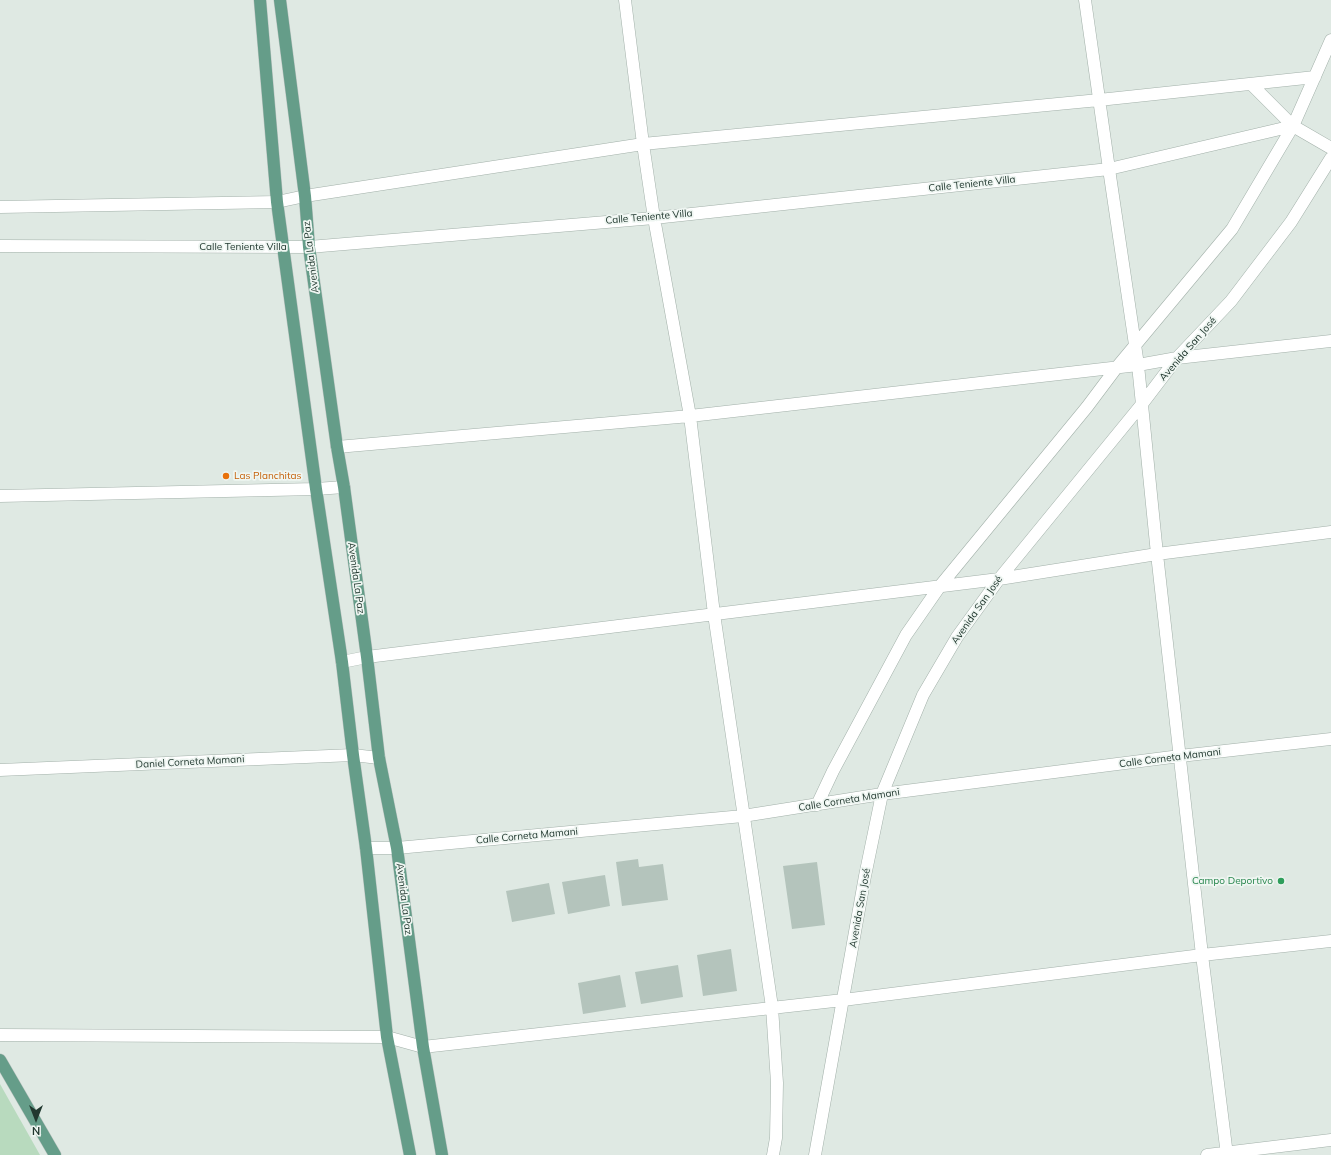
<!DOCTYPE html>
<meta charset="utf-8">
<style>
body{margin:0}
#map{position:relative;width:1331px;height:1155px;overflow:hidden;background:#dfe9e3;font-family:Mulish,sans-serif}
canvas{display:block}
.north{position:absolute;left:16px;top:1099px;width:40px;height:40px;-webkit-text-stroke:3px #eff6f2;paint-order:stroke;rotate:180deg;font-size:11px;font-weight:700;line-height:16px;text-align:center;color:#21382f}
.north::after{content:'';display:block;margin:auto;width:14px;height:18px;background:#21382f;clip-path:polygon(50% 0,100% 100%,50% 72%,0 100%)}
</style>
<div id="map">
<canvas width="1331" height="1155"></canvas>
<div class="north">N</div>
</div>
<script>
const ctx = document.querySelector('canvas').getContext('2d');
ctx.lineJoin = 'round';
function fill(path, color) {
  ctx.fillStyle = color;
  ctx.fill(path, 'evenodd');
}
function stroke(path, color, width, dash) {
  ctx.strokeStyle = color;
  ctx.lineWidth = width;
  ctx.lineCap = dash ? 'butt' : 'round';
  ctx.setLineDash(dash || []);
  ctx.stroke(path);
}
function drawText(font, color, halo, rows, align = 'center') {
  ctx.font = font + ' Mulish,sans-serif';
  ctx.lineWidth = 3.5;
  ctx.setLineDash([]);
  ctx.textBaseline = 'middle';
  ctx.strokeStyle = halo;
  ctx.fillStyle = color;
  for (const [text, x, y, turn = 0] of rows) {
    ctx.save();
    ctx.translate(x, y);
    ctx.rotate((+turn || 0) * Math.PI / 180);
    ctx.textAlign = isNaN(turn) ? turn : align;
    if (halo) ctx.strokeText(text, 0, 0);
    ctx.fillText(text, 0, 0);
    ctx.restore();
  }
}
fill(new Path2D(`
 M 0,1084 L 40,1155 L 0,1155 Z`), '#b8dabe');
fill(new Path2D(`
 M 638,859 L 639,867 L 663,864 L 668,900 L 622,906 L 616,862 Z
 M 817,862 L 825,925 L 792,929 L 783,866 Z
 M 605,875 L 610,906 L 568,914 L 562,882 Z
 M 549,883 L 555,914 L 512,922 L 506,891 Z
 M 731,949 L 737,991 L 703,996 L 697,955 Z
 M 678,965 L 683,997 L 641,1004 L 635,972 Z
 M 620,975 L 626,1007 L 583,1014 L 578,983 Z`), '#b4c4bc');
const minor = new Path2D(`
 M 625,0 L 643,144 L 654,218 L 690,416 L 714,614 L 772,1007 L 777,1083 L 776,1138 L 773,1155
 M 1085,0 L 1109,169 L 1138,365 L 1157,554 L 1202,955 L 1227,1155
 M 1251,84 L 1293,126 L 1331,148
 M 0,207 L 277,202 L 305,196 L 643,144 L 1099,100 L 1315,77
 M 0,246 L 309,247 L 654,218 L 1109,169 L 1293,126
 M 337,447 L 690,416 L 1138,365 L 1177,358 L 1331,341
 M 0,496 L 316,489 L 344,487
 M 342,662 L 367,657 L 999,579 L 1157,554 L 1331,532
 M 0,770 L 353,755 L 379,758
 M 817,805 L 833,771 L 906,635 L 940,586 L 1087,407 L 1117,367 L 1232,229 L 1293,126 L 1331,40
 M 366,848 L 397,848 L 743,816 L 882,794 L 1180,756 L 1331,739
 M 0,1035 L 387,1037 L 423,1047 L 843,1000 L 1202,955 L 1331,941
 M 815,1155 L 865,876 L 882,794 L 923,695 L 957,637 L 999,579 L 1142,404 L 1177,358 L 1231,301 L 1291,222 L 1331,158
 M 1207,1155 L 1331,1140`);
const major = new Path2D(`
 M 260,0 L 277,202 L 316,489 L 342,662 L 353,755 L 366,848 L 387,1037 L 410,1155
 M 280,0 L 305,196 L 309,247 L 337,447 L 344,487 L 367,657 L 379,758 L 397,848 L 423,1047 L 442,1155
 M 0,1060 L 55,1155`);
stroke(minor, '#a2b0a9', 13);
stroke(major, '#bcc3c1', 13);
stroke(minor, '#fff', 12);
stroke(major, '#659d89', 12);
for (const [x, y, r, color] of [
 [226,476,4,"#e8710a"],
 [1281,881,4,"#2e9e5b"]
]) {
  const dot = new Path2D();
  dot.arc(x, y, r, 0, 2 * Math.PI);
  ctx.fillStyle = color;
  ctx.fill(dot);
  stroke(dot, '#eff6f2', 1.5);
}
drawText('10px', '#21382f', '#eff6f2', [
 ["Calle Teniente Villa",972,184,-6],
 ["Calle Teniente Villa",649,217,-5],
 ["Calle Teniente Villa",243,247],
 ["Avenida La Paz",311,257,-97],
 ["Avenida San José",1188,349,-49],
 ["Avenida La Paz",356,578,82],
 ["Avenida San José",977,610,-55],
 ["Calle Corneta Mamani",1170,758,-7],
 ["Daniel Corneta Mamani",190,762,-3],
 ["Calle Corneta Mamani",849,800,-9],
 ["Calle Corneta Mamani",527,836,-5],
 ["Avenida La Paz",404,899,83],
 ["Avenida San José",860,908,-80]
]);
drawText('10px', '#c56008', '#eff6f2', [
 ["Las Planchitas",234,476]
], 'left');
drawText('10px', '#27864d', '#eff6f2', [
 ["Campo Deportivo",1273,881]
], 'right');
</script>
